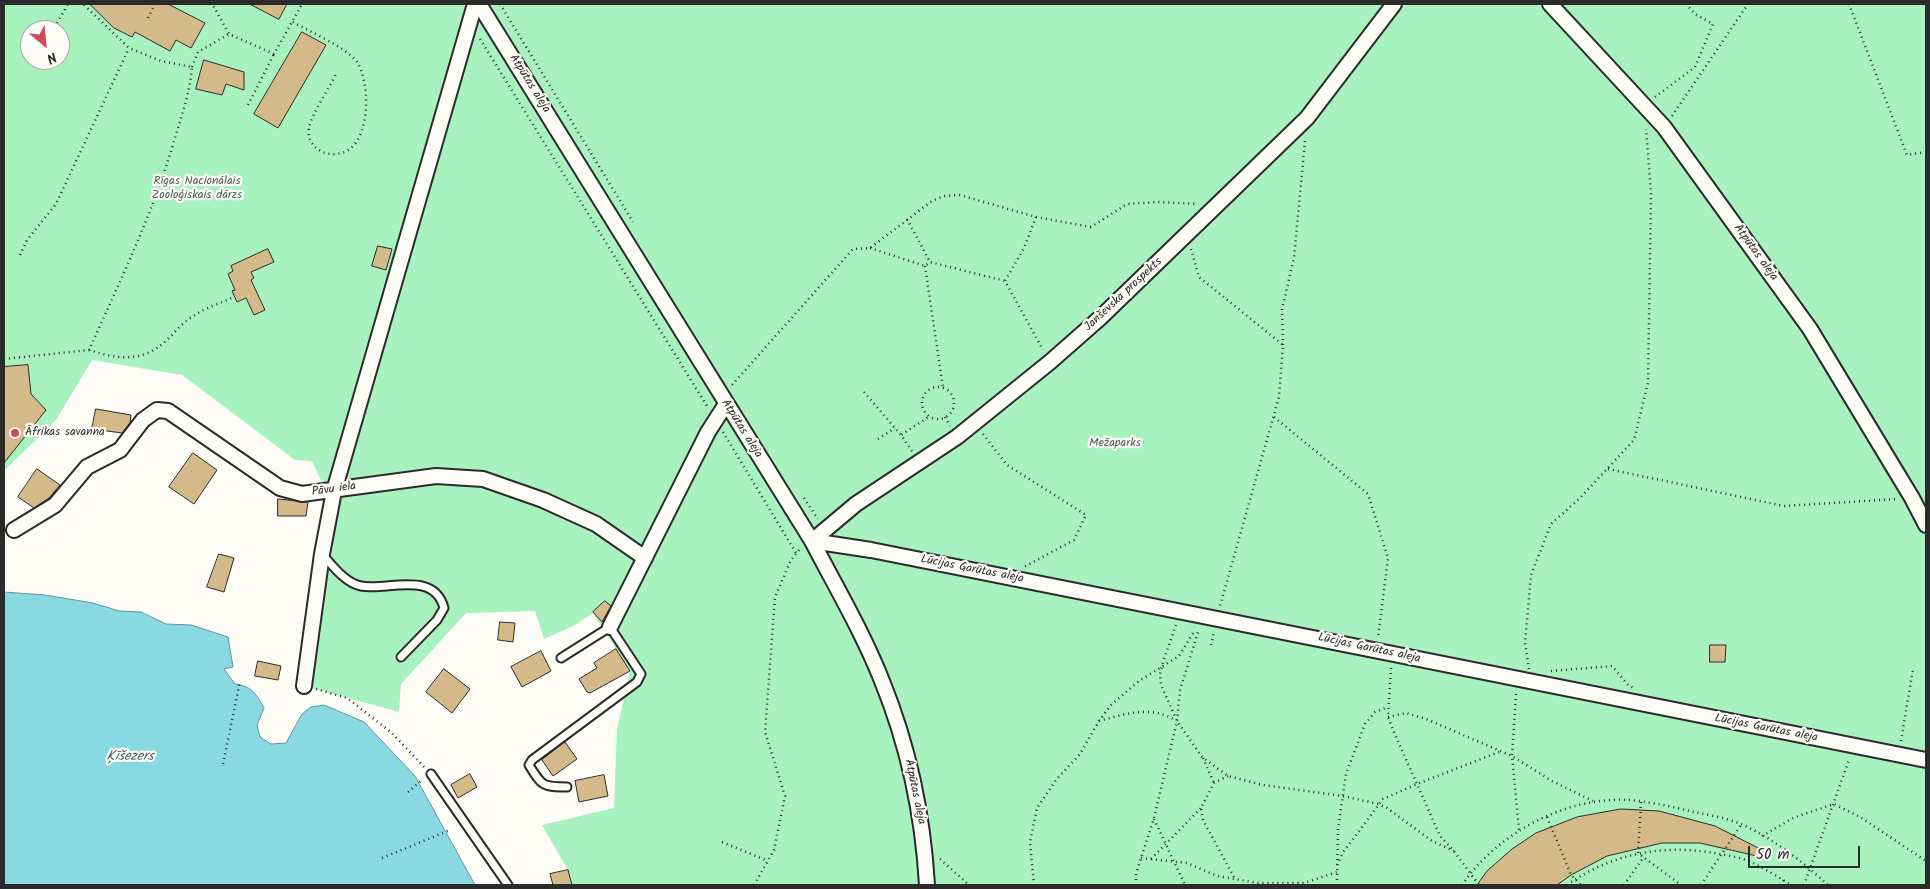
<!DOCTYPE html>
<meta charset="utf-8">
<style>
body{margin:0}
#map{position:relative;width:1930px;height:889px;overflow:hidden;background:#fdfcf7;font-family:Kalam,sans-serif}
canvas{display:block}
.frame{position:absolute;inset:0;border:5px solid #2b2b2b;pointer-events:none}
.north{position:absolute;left:20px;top:20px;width:50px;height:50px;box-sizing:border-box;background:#fdfcf7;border:1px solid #a9a8a5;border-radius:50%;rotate:152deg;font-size:14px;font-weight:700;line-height:20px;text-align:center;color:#2b2b2b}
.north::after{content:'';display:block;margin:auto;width:18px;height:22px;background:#d1495b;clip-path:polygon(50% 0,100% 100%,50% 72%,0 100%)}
.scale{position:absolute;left:1748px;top:846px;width:112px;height:22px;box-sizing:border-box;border:2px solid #2b2b2b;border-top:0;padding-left:6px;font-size:15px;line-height:18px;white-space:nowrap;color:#2b2b2b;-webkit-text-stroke:4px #fdfcf7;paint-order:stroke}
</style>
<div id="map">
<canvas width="1930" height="889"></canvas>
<div class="frame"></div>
<div class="north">N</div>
<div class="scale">50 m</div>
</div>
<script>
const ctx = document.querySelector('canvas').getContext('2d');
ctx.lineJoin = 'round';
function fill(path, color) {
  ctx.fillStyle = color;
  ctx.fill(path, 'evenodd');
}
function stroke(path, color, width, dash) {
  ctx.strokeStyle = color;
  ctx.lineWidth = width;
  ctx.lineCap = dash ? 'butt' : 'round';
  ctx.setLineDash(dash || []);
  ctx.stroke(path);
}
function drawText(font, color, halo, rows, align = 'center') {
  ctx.font = font + ' Kalam,sans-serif';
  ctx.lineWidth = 4.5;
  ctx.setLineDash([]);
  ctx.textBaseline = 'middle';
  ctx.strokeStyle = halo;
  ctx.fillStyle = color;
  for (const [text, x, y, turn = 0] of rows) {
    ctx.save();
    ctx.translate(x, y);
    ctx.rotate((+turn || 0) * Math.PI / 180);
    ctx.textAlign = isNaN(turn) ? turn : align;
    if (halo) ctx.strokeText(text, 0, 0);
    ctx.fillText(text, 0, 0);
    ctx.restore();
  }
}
fill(new Path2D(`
 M 4,4 L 1926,4 L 1926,885 L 572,885 L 568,870 L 542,825 L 614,808 L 617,729 L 630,671 L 593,613 L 575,625 L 544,639 L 535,611 L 466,613 L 401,684 L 399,712 L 304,686 L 335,510 L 312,461 L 295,460 L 182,375 L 92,360 L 56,420 L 4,471 ZM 30,30 L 60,30 L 60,60 L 30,60 Z`), '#a8f2c0');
const water = new Path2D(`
 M 4,592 L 45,595 L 93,603 L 119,611 L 141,612 L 166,624 L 191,625 L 228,637 L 233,667 L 224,669 L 235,684 C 252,686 256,694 264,708 L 257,725 L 260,737 L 271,744 L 286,743 L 302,714 L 311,707 L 324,705 L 364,722 L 415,776 L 475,885 L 4,885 Z`);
fill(water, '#88d9e2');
stroke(water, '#639399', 1);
const building = new Path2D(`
 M 90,4 L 168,4 L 205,23 L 191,48 L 176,40 L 170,51 L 135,32 L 132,37 L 114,28 Z
 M 250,4 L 287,4 L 279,19 Z
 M 302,32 L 326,45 L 278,128 L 254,114 Z
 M 204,60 L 244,72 L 244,90 L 226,84 L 222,95 L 196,89 Z
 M 378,246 L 392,249 L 386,270 L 372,266 Z
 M 268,249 L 274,262 L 251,272 L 254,278 L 251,280 L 265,310 L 254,315 L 246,298 L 237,302 L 232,291 L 235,290 L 228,274 L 233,271 L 231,266 Z
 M 28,365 L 31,394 L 46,410 L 4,463 L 4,367 Z
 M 96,409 L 131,415 L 130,423 L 122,433 L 92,429 Z
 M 193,453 L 217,470 L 194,504 L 169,487 Z
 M 37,469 L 60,485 L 49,498 L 34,508 L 18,497 Z
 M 278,499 L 308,502 L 306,516 L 278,516 Z
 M 219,554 L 234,558 L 224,592 L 207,587 Z
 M 605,601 L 611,606 L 602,622 L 593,612 Z
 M 500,622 L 515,623 L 513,642 L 498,640 Z
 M 1710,645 L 1726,645 L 1725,662 L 1710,662 Z
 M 616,649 L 630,671 L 590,693 L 587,692 L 579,679 L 597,668 L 594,663 Z
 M 541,651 L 551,671 L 522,687 L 511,667 Z
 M 258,661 L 281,666 L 278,680 L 255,676 Z
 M 444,669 L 470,689 L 452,713 L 426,692 Z
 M 565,742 L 577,759 L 553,776 L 542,760 Z
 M 470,774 L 477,787 L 458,798 L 451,785 Z
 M 604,775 L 608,796 L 579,802 L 575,781 Z
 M 1621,809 L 1659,811 L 1715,826 L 1772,855 L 1770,859 L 1700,843 L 1662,843 L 1607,856 L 1571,875 L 1557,885 L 1477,885 L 1487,871 L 1512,849 L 1536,833 L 1577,817 Z
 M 568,870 L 572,885 L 553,885 L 550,874 Z`);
fill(building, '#d4b989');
stroke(building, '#2b2b2b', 1);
const service = new Path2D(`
 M 322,554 C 332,565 345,583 361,586 C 387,591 434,570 444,608 L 437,620 L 401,657
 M 561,658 L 610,627 L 641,674 L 637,682 L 532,760 L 529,765 C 542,786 542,787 567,787
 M 431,774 L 508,885`);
const minor = new Path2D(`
 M 479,4 L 812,541 C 836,587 863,633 882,681 C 908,745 923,816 927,885
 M 1550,4 L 1664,127 L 1810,329 L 1912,498 L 1926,525
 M 14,530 L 55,505 L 87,467 L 120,450 L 143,420 L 157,410 L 168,411 L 280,488 L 302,494 L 436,476 L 483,479 L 543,500 L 596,524 L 645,558
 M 812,541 L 871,550 C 1223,620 1574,693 1926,760
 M 812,541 L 856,504 L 957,437 L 1050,362 L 1100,318 L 1307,118 L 1394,4
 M 610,627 L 708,432 L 726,404
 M 304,686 L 322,554 L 334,491 L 475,4`);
stroke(service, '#2b2b2b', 11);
stroke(minor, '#2b2b2b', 18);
stroke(new Path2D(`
 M 209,4 L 214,7 L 229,34 L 274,54 L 302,4
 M 500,4 L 633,222
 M 1849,4 L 1907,155 L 1926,152
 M 148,18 L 155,4
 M 293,22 C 310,32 346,47 357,62 C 370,82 370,132 351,148 C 335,162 305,151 309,128 C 311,115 330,87 336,74
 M 57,23 L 68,4
 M 480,39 L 707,406
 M 192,67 L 198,52 L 229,34
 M 1655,97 L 1695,67 L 1713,24 L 1695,14 L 1686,4
 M 248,105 L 274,54
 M 1672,116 L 1748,4
 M 1036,217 L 1024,248 L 1005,281 L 1043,350
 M 907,219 L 930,262
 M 870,248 L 925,266 L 930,262 L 1005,281
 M 1191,249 L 1199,277 L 1283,345 L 1279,397 L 1220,606
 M 20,255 L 27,240 L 56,204 L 129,48
 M 925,266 L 943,388
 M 1283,345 L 1282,309 L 1294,258 L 1305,141
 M 89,350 C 117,359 142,363 166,341 C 174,333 182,323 192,317 C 204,308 221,303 234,297
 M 4,359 L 89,350 C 121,279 155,209 176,134 C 183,112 190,91 192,67 L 161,61 L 129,48 L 83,4
 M 732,385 L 853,249 L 870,248 L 932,201 L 944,196 L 960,195 L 1036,217 L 1091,227 L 1127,204 L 1158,202 L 1198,204
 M922 403a16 16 0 1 1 32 0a16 16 0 1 1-32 0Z
 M 864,392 L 901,435
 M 945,417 L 950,426
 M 1274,417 L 1368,494 L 1388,558 L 1378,638
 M 723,432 L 796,553
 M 983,434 L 1007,465 L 1086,515 L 1074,540 L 1024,567
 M 878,439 L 895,428
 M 912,451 L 901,435 L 930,416
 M 1608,469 L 1784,506 L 1897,499
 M 804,498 L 818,519
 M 1176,625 L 1163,662 L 1160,674 L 1161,685 L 1177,721 L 1202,757 L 1228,776 L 1263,785 L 1343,796 L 1378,804 L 1387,808 L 1432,841 L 1454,851
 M 1211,645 L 1214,632
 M 1391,668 L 1388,717 L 1393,730 L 1440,836 L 1454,851 L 1479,885
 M 1529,669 L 1525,643 L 1531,575 L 1551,524 L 1580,498 L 1634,440 L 1648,383 L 1651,193 L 1646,129
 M 1551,671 L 1612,666 L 1628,685 L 1634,688
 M 316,689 L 347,698 L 392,733 L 425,768
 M 1516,694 L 1512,756 L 1519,830
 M 1388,717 L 1406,713 L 1426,719 L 1512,756 L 1552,781 L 1593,801
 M 1099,721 C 1125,714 1151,705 1175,720
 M 1901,741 L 1913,669
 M 1203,758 L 1214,783
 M 223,764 L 240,681
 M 1228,776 L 1214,783 L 1201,808 L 1203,820 L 1235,879
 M 408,792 L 422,780
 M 1641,802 L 1638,853 L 1681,885
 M 1547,817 L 1571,875 L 1581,885
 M 1154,819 L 1185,885
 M 1762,836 L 1795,817 L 1834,804 L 1860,817 L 1926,861
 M 722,842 L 768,861
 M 382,858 L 450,830
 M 1141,858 L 1187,863 L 1217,876 L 1258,883 L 1304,883 L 1337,872
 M 940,859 L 969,885
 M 1151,859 L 1201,808
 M 1337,865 L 1344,851 L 1383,799 L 1417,784 L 1499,752
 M 754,885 L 774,850 L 785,796 L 765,732 L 775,597 L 791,560 L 800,549
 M 1034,885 L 1030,842 L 1037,808 L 1056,780 L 1080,754 L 1099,721 L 1111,705 L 1139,681 L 1179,656 L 1195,630
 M 1136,885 L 1136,874 L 1154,818 L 1177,721 L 1180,690 L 1199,629
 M 1337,885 L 1338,829 L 1346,774 L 1365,724 L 1375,712 L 1388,707
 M 1462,885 C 1496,835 1564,796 1630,800 C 1652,802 1673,807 1694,812 C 1709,815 1726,818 1741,824 C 1773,838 1803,862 1828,885
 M 1567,885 C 1611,854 1661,844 1714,853 C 1726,855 1740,857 1751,862 C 1765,869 1779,877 1791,885
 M 1624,885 L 1643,858
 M 1701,885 L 1741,825
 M 1780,885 L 1784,880
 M 1804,885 L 1849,760`), '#2b2b2b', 2.5, [1, 4]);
stroke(service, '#fdfcf7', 7);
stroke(minor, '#fdfcf7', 14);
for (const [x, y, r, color] of [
 [15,433,5,"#d1495b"]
]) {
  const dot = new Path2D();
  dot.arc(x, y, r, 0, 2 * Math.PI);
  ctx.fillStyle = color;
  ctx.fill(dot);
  stroke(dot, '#fdfcf7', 2);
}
drawText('12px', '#2b2b2b', '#fdfcf7', [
 ["Atpūtas aleja",529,84,58],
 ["Atpūtas aleja",1755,253,54],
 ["Janševska prospekts",1124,295,-43],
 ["Atpūtas aleja",741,429,58],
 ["Pāvu iela",334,490,-8],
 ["Lūcijas Garūtas aleja",972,570,11],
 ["Lūcijas Garūtas aleja",1369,649,12],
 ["Lūcijas Garūtas aleja",1766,729,11],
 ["Atpūtas aleja",914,792,78]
]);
drawText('12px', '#4a5d50', '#fdfcf7', [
 ["Rīgas Nacionālais",197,182],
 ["Zooloģiskais dārzs",197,196],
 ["Mežaparks",1115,444]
]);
drawText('12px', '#2b2b2b', '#fdfcf7', [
 ["Āfrikas savanna",25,433]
], 'left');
drawText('italic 14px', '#475f62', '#fdfcf7', [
 ["Ķīšezers",130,758]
]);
</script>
